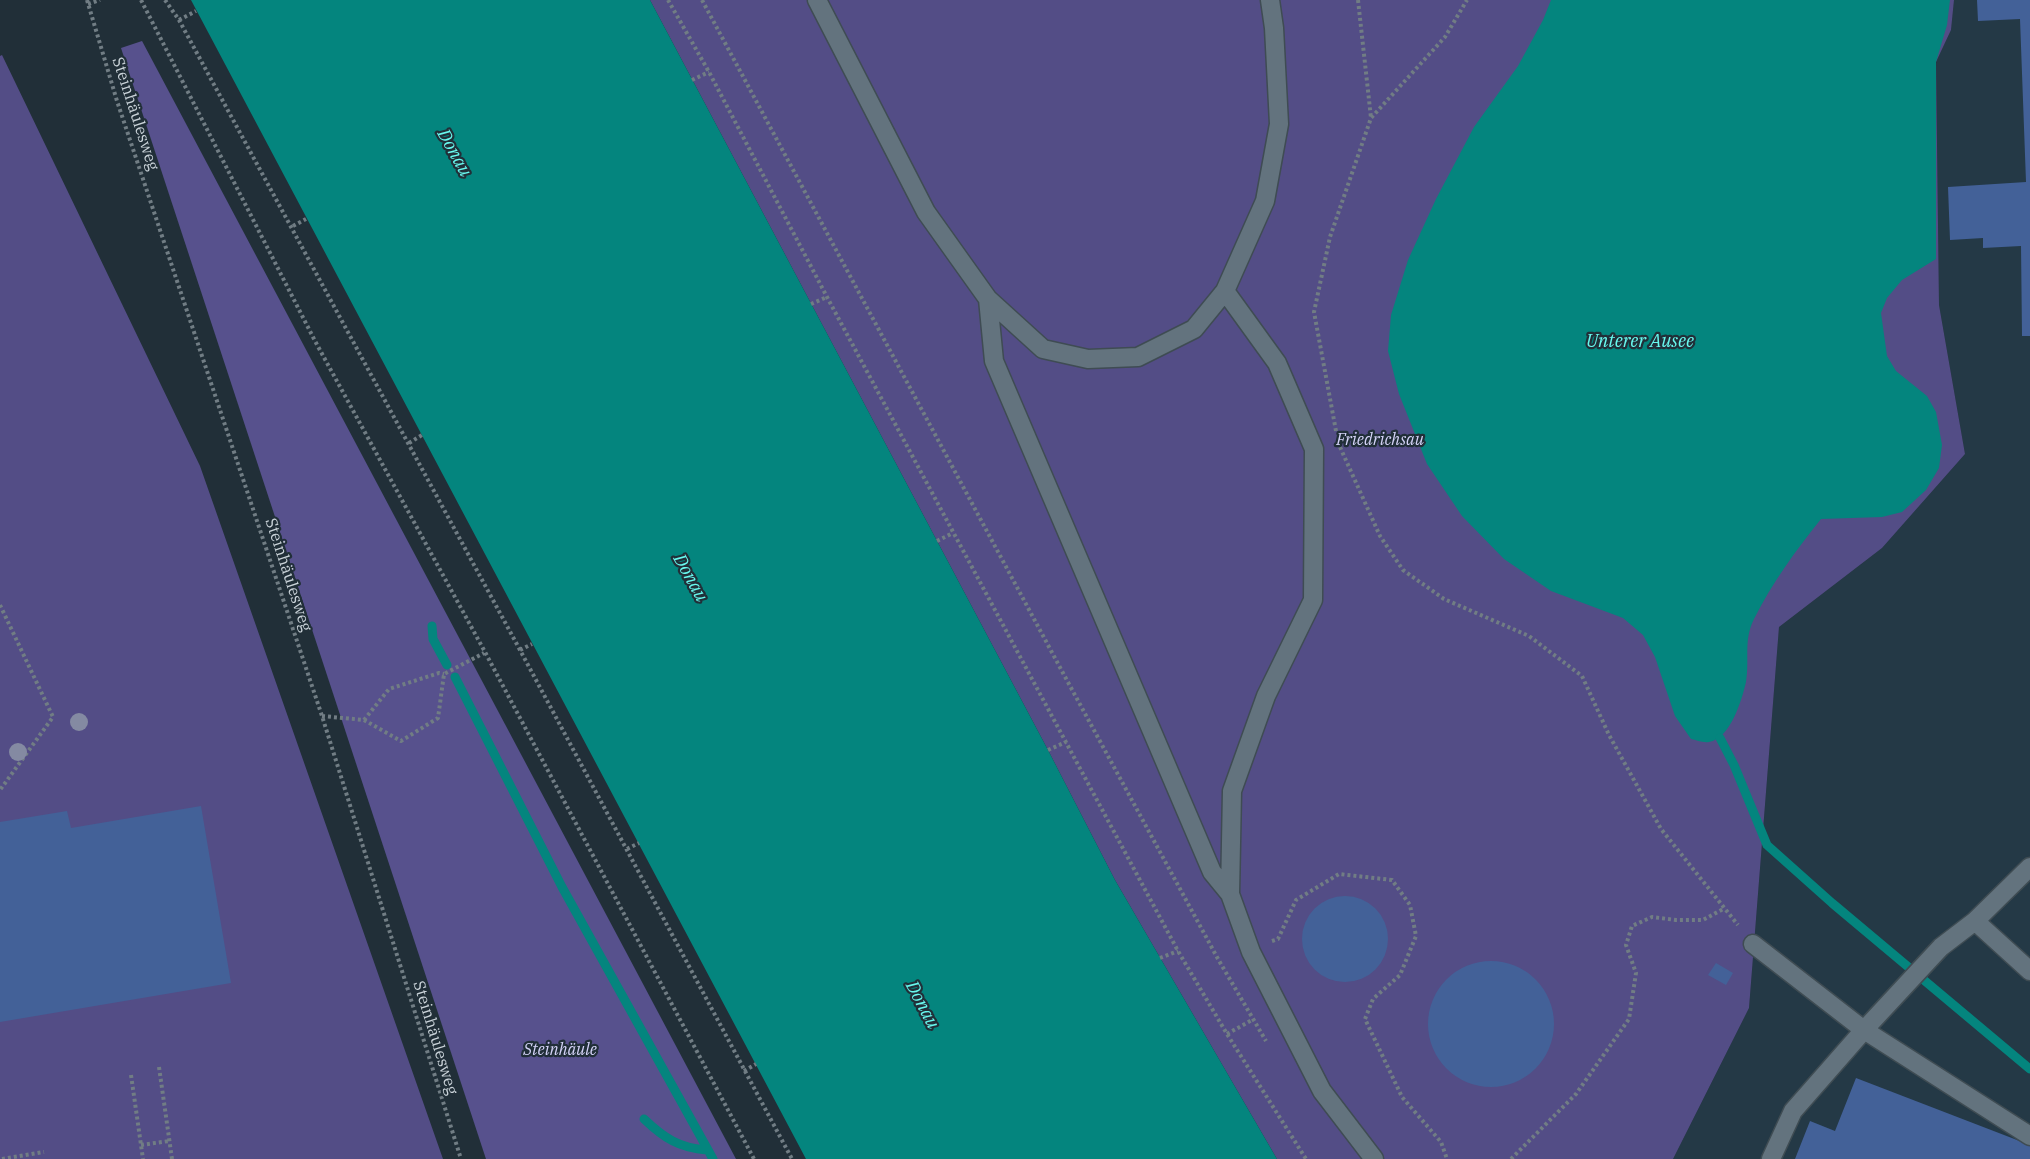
<!DOCTYPE html>
<meta charset="utf-8">
<style>
body{margin:0}
canvas{display:block;background:#212f38}
</style>
<canvas width="2030" height="1159"></canvas>
<script>
const ctx = document.querySelector('canvas').getContext('2d');
ctx.lineJoin = 'round';
function fill(path, color) {
  ctx.fillStyle = color;
  ctx.fill(path, 'evenodd');
}
function stroke(path, color, width, dash) {
  ctx.strokeStyle = color;
  ctx.lineWidth = width;
  ctx.lineCap = dash ? 'butt' : 'round';
  ctx.setLineDash(dash || []);
  ctx.stroke(path);
}
function drawText(font, color, halo, rows, align = 'center') {
  ctx.font = font + ' "IBM Plex Serif",serif';
  ctx.lineWidth = 4.5;
  ctx.setLineDash([]);
  ctx.textBaseline = 'middle';
  ctx.strokeStyle = halo;
  ctx.fillStyle = color;
  for (const [text, x, y, turn = 0] of rows) {
    ctx.save();
    ctx.translate(x, y);
    ctx.rotate((+turn || 0) * Math.PI / 180);
    ctx.textAlign = isNaN(turn) ? turn : align;
    if (halo) ctx.strokeText(text, 0, 0);
    ctx.fillText(text, 0, 0);
    ctx.restore();
  }
}
fill(new Path2D(`
 M 1954,0 L 2030,0 L 2030,1159 L 1673,1159 L 1749,1008 L 1779,627 L 1882,548 L 1965,454 L 1939,305 L 1936,62 L 1951,30 Z`), '#243946');
fill(new Path2D(`
 M 650,0 L 1954,0 L 1951,30 L 1936,62 L 1939,305 L 1965,454 L 1882,548 L 1779,627 L 1749,1008 L 1673,1159 L 1277,1159 L 1115,880 L 1048,750 Z
 M 2,55 L 200,466 L 443,1159 L 0,1159 L 0,56 Z`), '#534d86');
fill(new Path2D(`
 M 142,41 L 736,1159 L 486,1159 L 121,48 Z`), '#57518d');
fill(new Path2D(`
 M 191,0 L 650,0 L 1048,750 L 1115,880 L 1277,1159 L 806,1159 Z
 M 1551,0 L 1950,0 L 1947,25 L 1936,62 L 1936,259 L 1902,280 L 1887,298 L 1881,313 L 1887,356 L 1896,371 L 1927,396 L 1936,412 L 1942,445 L 1939,468 L 1926,490 L 1902,512 L 1882,517 L 1821,519 C 1796,550 1772,583 1754,619 C 1743,641 1750,659 1746,682 C 1742,700 1730,739 1709,742 C 1703,743 1696,740 1691,739 L 1675,716 L 1655,657 L 1643,635 L 1623,618 L 1551,591 L 1504,559 L 1462,516 L 1427,464 L 1399,394 L 1388,351 L 1391,315 L 1408,260 L 1436,199 L 1474,127 L 1518,66 L 1543,20 Z`), '#04857e');
stroke(new Path2D(`
 M 432,626 L 433,639 L 447,665
 M 455,677 L 562,887 L 713,1159
 M 1720,738 L 1734,765 L 1767,845 L 1832,903 L 2030,1069
 M 644,1119 C 664,1138 679,1148 707,1150`), '#04857e', 9);
fill(new Path2D(`
 M 1977,0 L 2030,0 L 2030,336 L 2022,336 L 2021,246 L 1983,248 L 1983,238 L 1950,240 L 1948,187 L 2026,182 L 2020,19 L 1978,21 Z
 M 201,806 L 231,983 L 0,1022 L 0,822 L 67,811 L 71,828 Z
 M1302 939a43 43 0 1 1 86 0a43 43 0 1 1-86 0Z
 M1428 1024a63 63 0 1 1 126 0a63 63 0 1 1-126 0Z
 M 1716,963 L 1733,973 L 1726,985 L 1708,975 Z
 M 1856,1078 L 2030,1145 L 2030,1159 L 1795,1159 L 1810,1121 L 1835,1131 Z`), '#436198');
const minor = new Path2D(`
 M 817,0 L 926,212 L 988,299 L 1043,349 L 1088,359 L 1138,357 L 1194,329 L 1225,291 L 1265,201 L 1279,124 L 1274,28 L 1270,0
 M 1225,291 L 1277,363 L 1314,449 L 1313,600 L 1266,696 L 1232,791 L 1230,894 L 1251,952 L 1322,1091 L 1374,1159
 M 988,299 L 994,361 L 1212,872 L 1230,894
 M 1975,921 L 2030,867
 M 1753,944 L 1864,1030 L 1793,1111 L 1771,1159
 M 2030,971 L 1975,921 L 1941,947 L 1864,1030 L 2030,1136`);
stroke(minor, '#3f4c53', 21);
stroke(new Path2D(`
 M 87,0 L 117,101 L 322,716 L 461,1159
 M 141,0 L 315,341 L 485,652 L 754,1159
 M 165,0 L 179,20 L 520,650 L 792,1159
 M 668,0 L 709,72 L 827,297 L 1178,951 L 1227,1034 L 1306,1159
 M 702,0 L 1063,673 L 1218,959 L 1266,1041
 M 1358,0 L 1371,118
 M 88,4 L 100,0
 M 179,20 L 196,11
 M 692,80 L 709,72
 M 293,226 L 306,219
 M 811,304 L 827,297
 M 1336,431 L 1314,312 L 1330,237 L 1371,118 L 1445,37 L 1467,0
 M 409,443 L 422,435
 M 1340,447 L 1380,536 L 1403,570 L 1444,599 L 1529,636 L 1582,676 L 1609,735 L 1661,829 L 1738,925
 M 937,541 L 953,533
 M 0,605 L 53,717 L 0,790
 M 520,650 L 532,644
 M 322,716 L 364,720 L 401,741 L 438,718 L 444,674 L 484,653
 M 364,720 L 389,689 L 439,673 L 444,674
 M 1048,750 L 1066,742
 M 627,849 L 639,843
 M 1272,941 L 1278,939 L 1296,900 L 1339,874 L 1392,880 L 1410,905 L 1416,936 L 1400,975 L 1373,999 L 1365,1019 L 1402,1097 L 1441,1142 L 1447,1159
 M 1160,958 L 1178,951
 M 1227,1034 L 1252,1020
 M 159,1067 L 172,1159
 M 744,1071 L 756,1064
 M 131,1075 L 143,1159
 M 141,1145 L 169,1141
 M 2,1159 L 44,1152
 M 1511,1159 L 1576,1094 L 1629,1019 L 1636,973 L 1626,945 L 1632,926 L 1652,917 L 1676,920 L 1703,920 L 1725,908`), '#717d84', 4, [3, 3]);
stroke(minor, '#63737e', 18);
ctx.fillStyle = '#848aa2';
for (const [x, y] of [
 [79,722],
 [18,752]
]) {
  ctx.beginPath();
  ctx.arc(x, y, 9, 0, 2 * Math.PI);
  ctx.fill();
}
drawText('16px', '#cad3d9', '#212f38', [
 ["Steinhäulesweg",135,114,72],
 ["Steinhäulesweg",288,575,72],
 ["Steinhäulesweg",435,1038,73]
]);
drawText('italic 16px', '#d5d4f8', '#212f38', [
 ["Friedrichsau",1380,440],
 ["Steinhäule",560,1050]
]);
drawText('italic 18px', '#68f9ef', '#212f38', [
 ["Donau",454,153,61],
 ["Unterer Ausee",1640,342],
 ["Donau",690,578,61],
 ["Donau",922,1005,62]
]);
</script>
